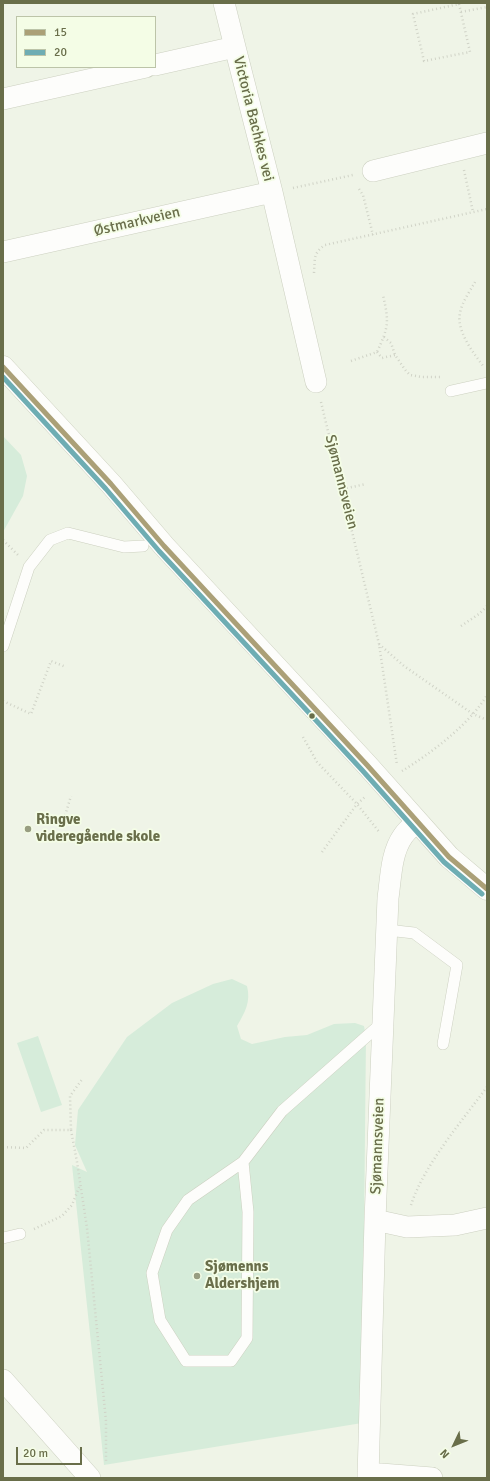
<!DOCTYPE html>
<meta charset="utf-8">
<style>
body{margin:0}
#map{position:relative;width:490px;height:1481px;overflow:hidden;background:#eff4e7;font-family:Signika,sans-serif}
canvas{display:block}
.frame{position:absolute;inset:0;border:4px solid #696e4a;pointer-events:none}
.legend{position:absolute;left:16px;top:16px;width:140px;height:52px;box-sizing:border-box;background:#f4fde6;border:1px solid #bcc4a8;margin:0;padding:5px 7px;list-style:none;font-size:12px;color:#696e4a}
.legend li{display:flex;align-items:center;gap:8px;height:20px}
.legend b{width:20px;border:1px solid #bcc4a8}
.north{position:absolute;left:434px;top:1425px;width:40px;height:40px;-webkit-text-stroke:3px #f4fde6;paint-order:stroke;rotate:227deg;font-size:11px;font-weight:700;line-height:16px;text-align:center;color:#696e4a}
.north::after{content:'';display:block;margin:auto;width:14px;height:18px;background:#696e4a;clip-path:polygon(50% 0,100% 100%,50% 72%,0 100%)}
.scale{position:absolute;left:16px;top:1447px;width:66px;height:18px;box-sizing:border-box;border:2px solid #696e4a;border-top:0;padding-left:5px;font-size:12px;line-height:14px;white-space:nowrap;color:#696e4a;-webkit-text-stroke:3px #f4fde6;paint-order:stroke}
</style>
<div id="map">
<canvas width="490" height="1481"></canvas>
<div class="frame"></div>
<ul class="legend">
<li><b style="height:5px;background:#aba077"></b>15</li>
<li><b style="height:5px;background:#6eadb3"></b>20</li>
</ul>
<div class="north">N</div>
<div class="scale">20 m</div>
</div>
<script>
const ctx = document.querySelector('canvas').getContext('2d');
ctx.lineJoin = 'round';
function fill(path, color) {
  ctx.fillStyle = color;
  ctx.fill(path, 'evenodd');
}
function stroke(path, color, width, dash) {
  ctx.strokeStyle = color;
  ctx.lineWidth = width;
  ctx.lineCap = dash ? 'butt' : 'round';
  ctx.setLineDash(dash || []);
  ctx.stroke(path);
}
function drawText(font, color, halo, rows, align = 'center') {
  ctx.font = font + ' Signika,sans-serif';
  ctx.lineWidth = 3.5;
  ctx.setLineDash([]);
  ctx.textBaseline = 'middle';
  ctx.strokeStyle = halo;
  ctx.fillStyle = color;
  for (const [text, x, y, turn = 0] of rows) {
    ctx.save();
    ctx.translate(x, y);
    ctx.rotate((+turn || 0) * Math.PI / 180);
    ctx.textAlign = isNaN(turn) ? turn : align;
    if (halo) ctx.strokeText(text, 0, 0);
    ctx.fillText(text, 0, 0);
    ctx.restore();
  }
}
fill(new Path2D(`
 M 3,436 L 21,455 L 27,476 L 23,496 L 3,532 Z
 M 232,979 L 247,986 C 251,1002 245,1012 237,1026 L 241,1039 L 252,1044 L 285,1037 L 307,1035 L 334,1024 L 355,1023 L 364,1026 L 366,1037 L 362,1423 L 104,1465 L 72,1165 L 87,1172 L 75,1145 L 78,1110 L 127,1037 L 172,1003 L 213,984 Z
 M 38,1036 L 62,1105 L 41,1112 L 17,1043 Z`), '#d6ecda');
const lane = new Path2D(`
 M 451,391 L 487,383
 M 3,646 L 29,567 L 50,540 L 68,533 L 124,547 L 143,546
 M 387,930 L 414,933 L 457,965 L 443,1044
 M 243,1162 L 188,1200 L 167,1230 L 152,1273 L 160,1320 L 186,1361 L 231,1361 L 247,1338 L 248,1212 L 243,1162 L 282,1111 L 383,1022
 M 3,1238 L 20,1234`);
const street = new Path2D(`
 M 235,47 L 272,192 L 316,382
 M 155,65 L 235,47 L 224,3
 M 3,99 L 146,67
 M 373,171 L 487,143
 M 3,252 L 272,192
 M 375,1220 L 407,1227 L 455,1225 L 487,1218
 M 3,1380 L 90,1478
 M 368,1473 L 432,1478
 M 368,1478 L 375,1220 L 388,898 C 391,877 391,853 403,836 C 407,830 412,826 417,822`);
const secondary = new Path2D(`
 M 3,367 L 111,484 L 164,546 L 367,765 L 449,857 L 487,889`);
stroke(lane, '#ccd0c0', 12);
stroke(street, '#ccd0c0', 22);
stroke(secondary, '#cdd1c0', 23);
stroke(new Path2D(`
 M 459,4 L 470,52 L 424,61 L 413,14 Z
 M 461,12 L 487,7
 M 464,170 L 473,212
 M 293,188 L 353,175
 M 359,189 L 363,195 L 373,235
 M 314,273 C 315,259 313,253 325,245 L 487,209
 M 475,282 C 470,291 462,302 460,313 C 456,331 474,354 484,367
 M 384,337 L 391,343 L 395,355 L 406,371 L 410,375 L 422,377 L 442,377
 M 377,352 L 382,358 L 395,355
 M 351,361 L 377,352 C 389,326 389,322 383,295
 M 321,402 L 379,644 L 397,765
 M 343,489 L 366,484
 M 3,540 L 18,555
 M 461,626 L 479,614 L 487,606
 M 379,644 L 404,666 L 473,714 L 487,720
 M 3,701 L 31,714 L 51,661 L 66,667
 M 303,737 L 317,762 L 357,804 L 380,833
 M 402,771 C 430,754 470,724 487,695
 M 64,819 L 71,796
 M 322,852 L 357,804 L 366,796
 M 71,1130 L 77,1162 L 87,1228 L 106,1421 L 106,1462
 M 3,1147 L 26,1148 L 44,1130 L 71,1130 L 70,1096 L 83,1078
 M 411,1205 C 424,1165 462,1121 487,1087
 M 34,1229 L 62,1216 L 72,1205 L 80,1185`), '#d0d3c7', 2.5, [1, 3]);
stroke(lane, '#fdfdfb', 11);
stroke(street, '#fdfdfb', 21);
stroke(secondary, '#fdfdfb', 22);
stroke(new Path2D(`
 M 3,367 L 111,484 L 164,546 L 367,765 L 449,857 L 487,889`), '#aba077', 5);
stroke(new Path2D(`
 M 3,377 L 106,489 L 159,551 L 362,770 L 444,862 L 482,894`), '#6eadb3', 5);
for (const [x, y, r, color] of [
 [312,716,3.5,"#696e4a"],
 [28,829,4,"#989d81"],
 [197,1276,4,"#989d81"]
]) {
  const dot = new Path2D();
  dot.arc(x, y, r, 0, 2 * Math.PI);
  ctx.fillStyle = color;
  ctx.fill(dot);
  stroke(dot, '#f4fde6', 1.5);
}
drawText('15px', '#696e4a', '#f4fde6', [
 ["Victoria Bachkes vei",253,119,76],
 ["Østmarkveien",137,222,-13],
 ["Sjømannsveien",341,482,76],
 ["Sjømannsveien",378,1146,-88]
]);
drawText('bold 15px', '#696e4a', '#f4fde6', [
 ["Ringve",36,820],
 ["videregående skole",36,837],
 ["Sjømenns",205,1267],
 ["Aldershjem",205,1284]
], 'left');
</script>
